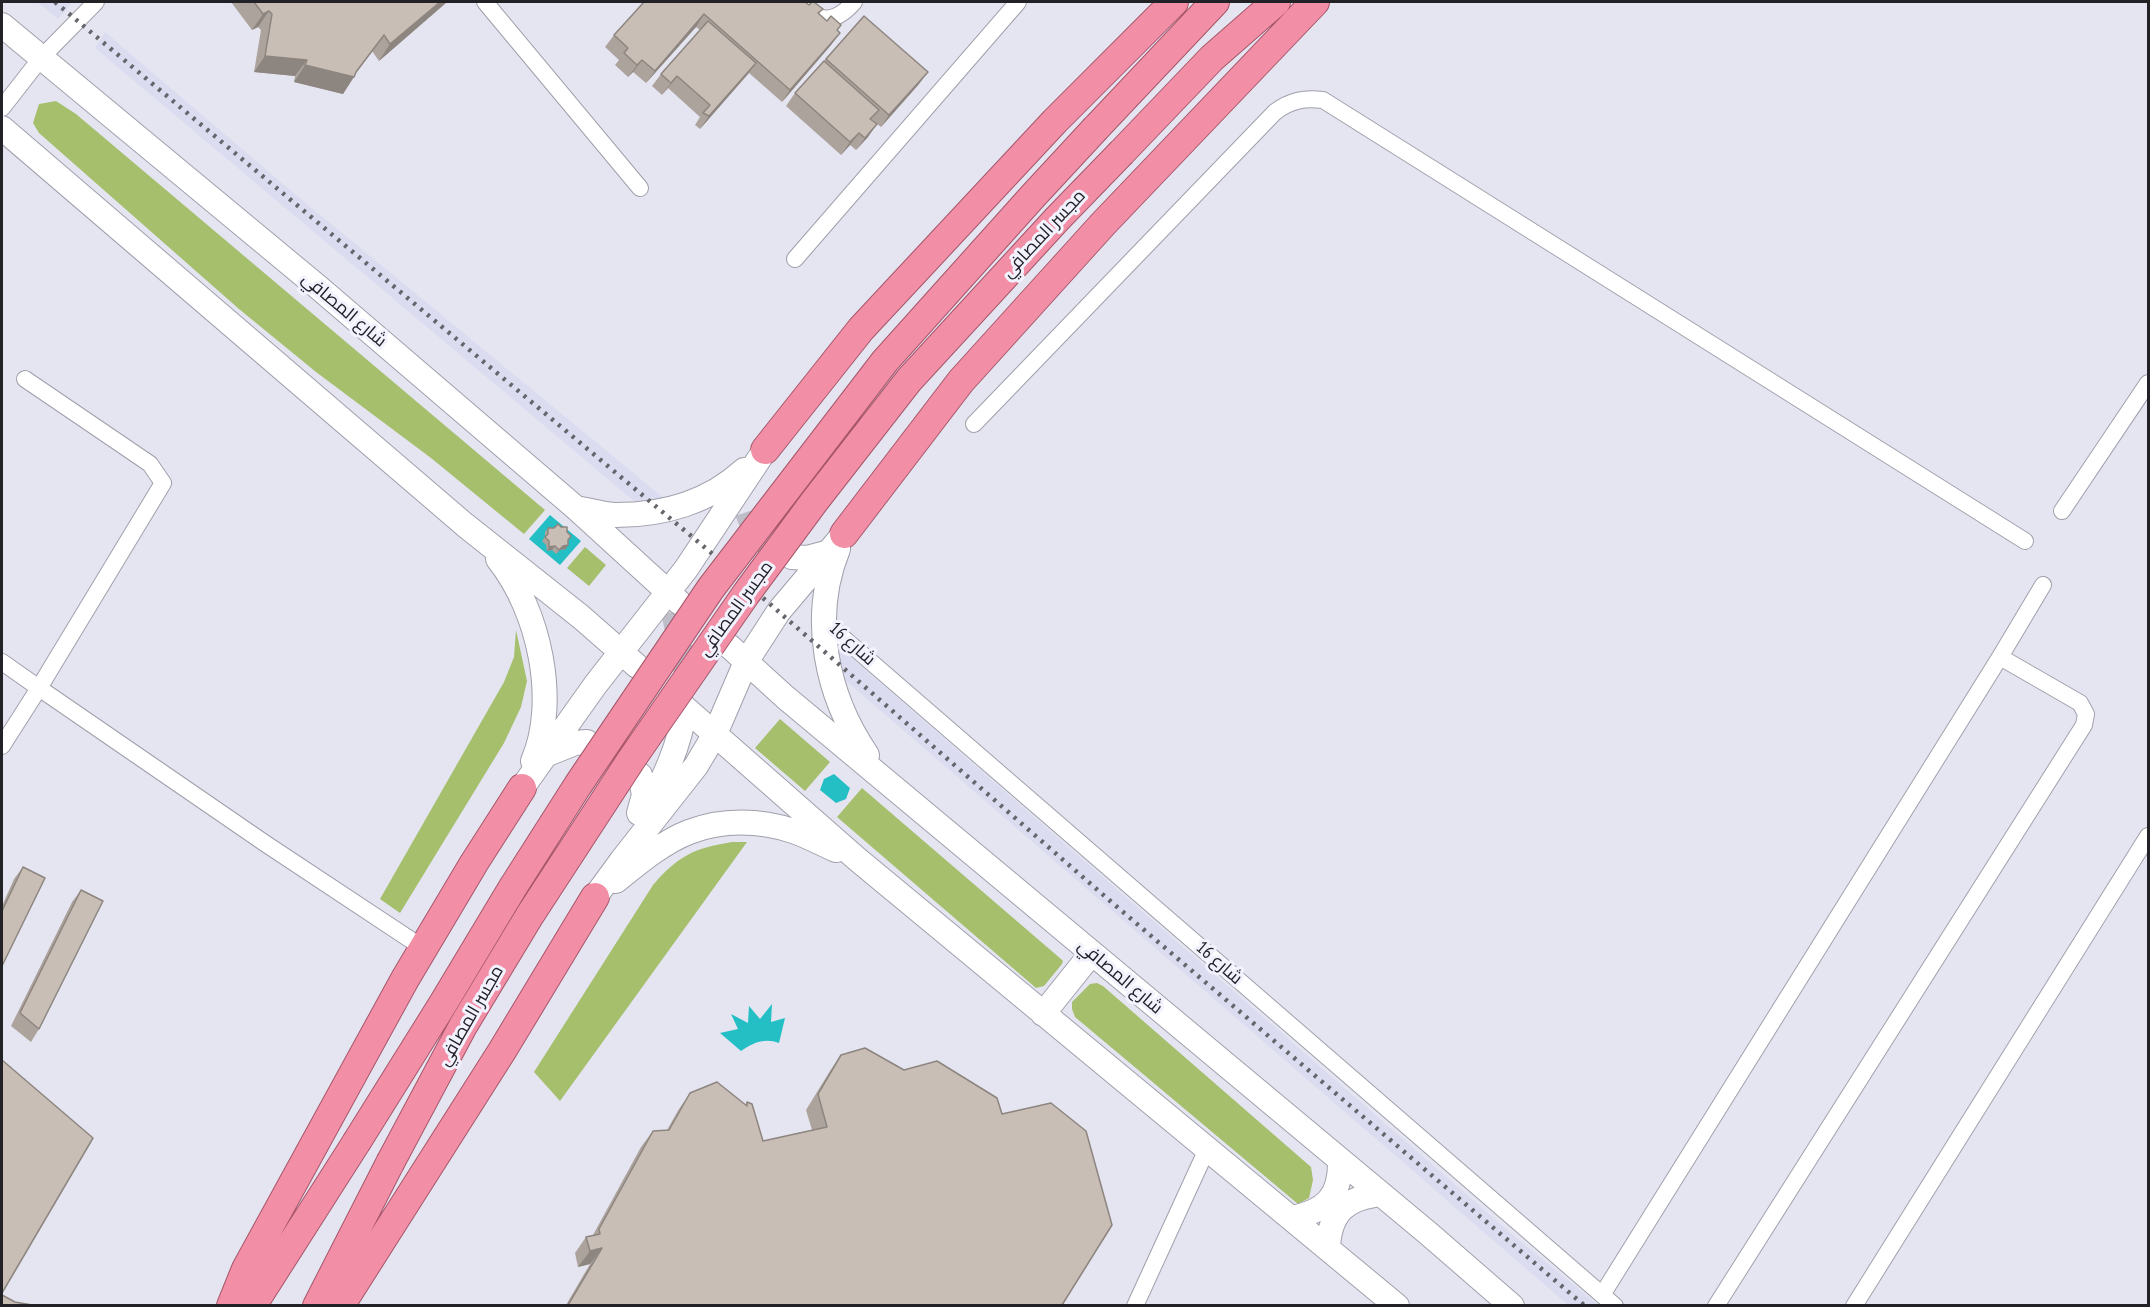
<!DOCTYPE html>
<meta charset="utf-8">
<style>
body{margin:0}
#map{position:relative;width:2150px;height:1307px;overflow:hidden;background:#e4e5f1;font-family:"PT Sans Narrow",sans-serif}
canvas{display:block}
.frame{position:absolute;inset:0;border:3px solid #212126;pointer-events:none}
</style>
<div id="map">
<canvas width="2150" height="1307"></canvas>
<div class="frame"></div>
</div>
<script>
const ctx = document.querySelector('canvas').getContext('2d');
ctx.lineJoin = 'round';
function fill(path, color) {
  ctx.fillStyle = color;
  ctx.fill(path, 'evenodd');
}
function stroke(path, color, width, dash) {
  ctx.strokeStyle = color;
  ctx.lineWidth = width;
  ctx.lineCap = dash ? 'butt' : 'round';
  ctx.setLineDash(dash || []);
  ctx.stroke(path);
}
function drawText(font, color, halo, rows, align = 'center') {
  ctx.font = font + ' "PT Sans Narrow",Cairo,sans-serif';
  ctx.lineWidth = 6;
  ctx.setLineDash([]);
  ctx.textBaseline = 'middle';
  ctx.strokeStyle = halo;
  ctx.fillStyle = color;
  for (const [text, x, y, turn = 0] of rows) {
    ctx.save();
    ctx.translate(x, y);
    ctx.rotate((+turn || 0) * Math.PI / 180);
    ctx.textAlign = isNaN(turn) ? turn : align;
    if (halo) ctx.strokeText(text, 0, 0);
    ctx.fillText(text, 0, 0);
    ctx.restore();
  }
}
fill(new Path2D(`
 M 37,2 L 68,2 L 71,4 L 58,19 Z
 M 105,32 L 290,190 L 671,504 L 641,507 L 95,48 Z
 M 837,645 L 1513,1235 L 1598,1305 L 1568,1305 L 836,672 Z`), '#dbdcf0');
fill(new Path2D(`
 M 56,101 L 76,114 L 545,510 L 524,534 L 431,458 L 316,372 L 239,309 L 39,133 L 33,123 L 39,104 Z
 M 585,547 L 606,565 L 589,586 L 567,568 Z
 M 516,630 L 527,681 L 521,707 L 504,743 L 400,913 L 380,899 L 504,682 L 514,657 Z
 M 780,719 L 830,762 L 805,791 L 755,748 Z
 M 862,788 L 1061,959 L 1063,961 L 1062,964 L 1044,986 L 1036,988 L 837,817 Z
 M 732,842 L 747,842 L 560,1101 L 534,1072 L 653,885 C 678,856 694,848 732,842 Z
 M 1097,983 L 1103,986 L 1311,1167 L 1313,1180 L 1309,1198 L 1298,1204 L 1075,1017 L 1072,1009 L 1072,1002 L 1090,984 Z`), '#a6bf6c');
fill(new Path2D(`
 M 550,515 L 581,541 L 560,565 L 529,539 Z
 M 834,774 L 850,788 L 846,799 L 836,803 L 820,790 L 824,779 Z
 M 772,1004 L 771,1022 L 785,1018 L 779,1043 C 765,1038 754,1042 741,1051 L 720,1033 L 738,1029 L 731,1014 L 748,1023 L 749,1006 L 760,1019 Z`), '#24bec5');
stroke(new Path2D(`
 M 747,512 C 754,534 769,551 792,557
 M 673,612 L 683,657 L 685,690`), '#bdbec8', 24, [24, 12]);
const minor = new Path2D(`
 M 485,2 L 640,188
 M 795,2 C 818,22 833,26 854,2
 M 2,108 L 41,58 L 96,2
 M 795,259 L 1018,2
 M 974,424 L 1275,112 C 1291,100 1304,98 1323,100 L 2025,541
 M 2062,511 L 2148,383
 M 824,619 L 841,636 L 1615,1306
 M 2,662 L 39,688 L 163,483 L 150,464 L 25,379
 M 2,746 L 39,688 L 266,844 L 423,948
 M 1602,1295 L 2000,657 L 2043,585
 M 1135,1306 L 1207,1149
 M 1716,1306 L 2084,725 L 2086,714 L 2080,703 L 2000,657
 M 1854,1306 L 2148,836`);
const secondary = new Path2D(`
 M 2,25 L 318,287 L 576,508 L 680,603
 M 2,128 L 465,525 L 581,617 L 637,666
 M 576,508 C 589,510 603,515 616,515 C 663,515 709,502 744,470
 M 838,549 C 810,618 826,695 867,755
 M 792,557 L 807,558 L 829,552
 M 498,559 C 539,610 559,701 533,761
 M 729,646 L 785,697 L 1429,1234 L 1512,1306
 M 685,708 L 857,859 L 1397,1306
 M 545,755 L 575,743 L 587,742
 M 522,788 L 596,684 L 686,569 L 765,450
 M 646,812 C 664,779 680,745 685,708
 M 639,813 L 644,795 L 640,775
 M 616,881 C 637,864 663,842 689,832 C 722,819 760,820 793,831 C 808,836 822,844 836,850
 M 595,897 L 622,860 L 696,766 L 715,734 L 746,662 L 779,611 L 844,534
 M 1043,1014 L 1091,954
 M 1292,1218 C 1326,1211 1341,1196 1340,1160
 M 1328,1247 C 1330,1212 1346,1198 1381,1194`);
const trunk = new Path2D(`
 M 1096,128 L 1215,2
 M 1122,152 L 1212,58 L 1276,2
 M 765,450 L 861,329 L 1055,121 L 1174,2
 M 844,534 L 961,381 L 1103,224 L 1315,2
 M 231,1306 L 246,1269 L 405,979 L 474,863 L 522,788
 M 252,1306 L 356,1143
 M 317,1306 L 390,1163
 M 340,1306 L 502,1051 L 595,897`);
stroke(minor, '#9fa0ab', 18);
stroke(secondary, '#9fa0ab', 26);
stroke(trunk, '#a6566a', 30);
stroke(minor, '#fff', 16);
stroke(secondary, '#fff', 24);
stroke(trunk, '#f28fa6', 28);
stroke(new Path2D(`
 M 55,2 L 715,556
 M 763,598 L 1116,906 L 1585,1306`), '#65656c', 4.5, [3, 6]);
const trunkBridge = new Path2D(`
 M 356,1143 L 444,1002 L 513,887 L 578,785 L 711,588 L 885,361 L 1033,196 L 1096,128
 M 390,1163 L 463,1026 L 530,915 L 631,760 L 746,594 L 814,502 L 909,380 L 1058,218 L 1122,152`);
stroke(trunkBridge, '#a6566a', 30, []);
stroke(trunkBridge, '#f28fa6', 28);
fill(new Path2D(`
 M 231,2 L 447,2 L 379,61 L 372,51 L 355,74 L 343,94 L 294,82 L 295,76 L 254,72 L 261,30 L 258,27 L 252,30 Z
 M 644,2 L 809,5 L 823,9 L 819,14 L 827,21 L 841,25 L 837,30 L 831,45 L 782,102 L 749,73 L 700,129 L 695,125 L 700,117 L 668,88 L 662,95 L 652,86 L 661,74 L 700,30 L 696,27 L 646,83 L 633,72 L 628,77 L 615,65 L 619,60 L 605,47 L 614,35 Z
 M 864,16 L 919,84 L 881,127 L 872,120 L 868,137 L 856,150 L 850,145 L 841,155 L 786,106 L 795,93 Z
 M 548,528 L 567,532 L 568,541 L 566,549 L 560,550 L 556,554 L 552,550 L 547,551 L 546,545 L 542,541 L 545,537 L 545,532 Z
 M 23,867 L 2,966 L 2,906 L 14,879 Z
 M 81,890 L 39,1029 L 31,1042 L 11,1026 L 72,902 Z
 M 841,1055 L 1062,1305 L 566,1305 L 590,1264 L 578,1267 L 575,1253 L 586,1237 L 593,1235 L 641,1147 L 653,1131 L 667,1130 L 679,1109 L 690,1093 L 745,1105 L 747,1102 L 763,1141 L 812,1130 L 806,1110 L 830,1071 Z`), '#ada39d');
fill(new Path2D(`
 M 440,2 L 447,2 L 379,61 L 390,44 Z
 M 269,11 L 258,27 L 252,30 L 263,14 Z
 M 704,14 L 696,27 L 646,83 L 655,71 Z
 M 840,33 L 831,45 L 782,102 L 790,90 Z
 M 384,35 L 353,77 L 354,77 L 343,94 L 294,82 L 305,65 Z
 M 265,56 L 307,60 L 295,76 L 254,72 Z
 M 642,60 L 633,72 L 628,77 L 637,65 Z
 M 756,63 L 747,75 L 700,129 L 709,116 Z
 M 928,72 L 919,84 L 881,127 L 889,115 Z
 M 677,76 L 668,88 L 662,95 L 671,83 Z
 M 877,124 L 868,137 L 856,150 L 865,138 Z
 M 859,133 L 850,145 L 841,155 L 850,142 Z
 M 568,545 L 566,549 L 560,550 L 556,554 L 563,546 Z
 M 555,546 L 552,550 L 547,551 L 549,547 Z
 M 602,1248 L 590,1264 L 578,1267 L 590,1251 Z`), '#8d857f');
const building = new Path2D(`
 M 254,2 L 440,2 L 390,44 L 384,35 L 356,72 L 354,77 L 305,65 L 307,60 L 265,56 L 272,14 L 269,11 L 263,14 Z
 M 644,2 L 805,2 L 809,5 L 812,2 L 814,2 L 823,9 L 818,13 L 827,21 L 831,16 L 841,25 L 837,30 L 840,33 L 790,90 L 704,14 L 655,71 L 642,60 L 637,65 L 624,53 L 628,48 L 614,35 Z
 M 864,16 L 928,72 L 889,115 L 826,59 Z
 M 708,21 L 756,63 L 709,116 L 703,113 L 710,105 L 677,76 L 671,83 L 661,74 Z
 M 824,61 L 879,110 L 870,119 L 877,124 L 865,138 L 859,133 L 850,142 L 795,93 Z
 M 558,524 L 561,527 L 567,527 L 567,532 L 571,536 L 568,540 L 568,545 L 563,546 L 559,550 L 555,546 L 549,547 L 549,541 L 545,537 L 548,534 L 548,528 L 554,528 Z
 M 23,867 L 45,878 L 2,966 L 2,911 Z
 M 81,890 L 103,901 L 39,1029 L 20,1013 Z
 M 865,1048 L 904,1070 L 937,1061 L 997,1098 L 1002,1114 L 1051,1103 L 1086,1131 L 1112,1225 L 1062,1305 L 568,1305 L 602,1248 L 590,1251 L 586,1237 L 600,1234 L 599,1229 L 653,1131 L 669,1130 L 690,1093 L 717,1082 L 747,1106 L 747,1102 L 752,1104 L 763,1141 L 827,1127 L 818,1094 L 841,1055 Z
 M 2,1060 L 93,1138 L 2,1293 Z
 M 2,1295 L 15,1302 L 32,1305 L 2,1305 Z`);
fill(building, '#c9beb6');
stroke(building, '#8d857f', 1.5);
drawText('18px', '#212126', '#f1f2fe', [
 ["مجسر المصافي",1044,234,-47],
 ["شارع المصافي",344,310,40],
 ["مجسر المصافي",736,609,-54],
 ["شارع 16",852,644,42],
 ["شارع 16",1219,963,41],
 ["شارع المصافي",1120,977,40],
 ["مجسر المصافي",471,1016,-60]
]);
</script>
